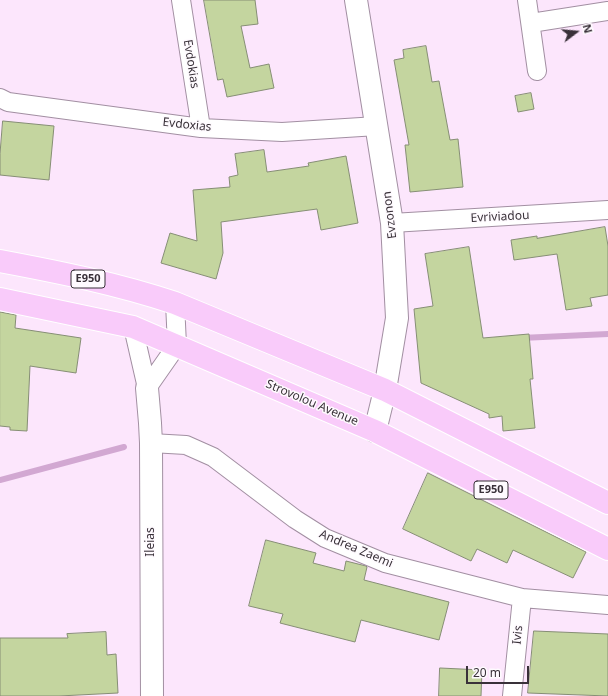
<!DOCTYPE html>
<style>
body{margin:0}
#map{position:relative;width:608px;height:696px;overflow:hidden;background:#fce6fc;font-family:"Noto Sans",sans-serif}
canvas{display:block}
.north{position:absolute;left:556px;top:12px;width:40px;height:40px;-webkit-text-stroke:3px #fefafe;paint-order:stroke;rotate:74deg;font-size:11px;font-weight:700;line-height:16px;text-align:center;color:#393139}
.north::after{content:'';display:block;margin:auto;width:14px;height:18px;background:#393139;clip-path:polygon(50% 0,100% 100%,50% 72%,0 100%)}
.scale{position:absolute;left:466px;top:666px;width:63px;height:18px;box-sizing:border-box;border:2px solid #393139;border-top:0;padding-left:5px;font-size:12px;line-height:14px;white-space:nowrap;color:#393139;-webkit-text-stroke:3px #fefafe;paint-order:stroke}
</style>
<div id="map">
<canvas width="608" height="696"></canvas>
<div class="north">N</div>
<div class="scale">20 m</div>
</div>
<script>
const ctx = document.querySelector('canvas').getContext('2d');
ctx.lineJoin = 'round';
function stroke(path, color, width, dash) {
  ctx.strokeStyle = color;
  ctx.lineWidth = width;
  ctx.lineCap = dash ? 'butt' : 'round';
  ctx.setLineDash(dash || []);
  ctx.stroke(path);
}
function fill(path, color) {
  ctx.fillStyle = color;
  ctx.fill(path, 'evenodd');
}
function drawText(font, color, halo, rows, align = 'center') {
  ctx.font = font + ' "Noto Sans",sans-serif';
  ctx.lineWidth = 3;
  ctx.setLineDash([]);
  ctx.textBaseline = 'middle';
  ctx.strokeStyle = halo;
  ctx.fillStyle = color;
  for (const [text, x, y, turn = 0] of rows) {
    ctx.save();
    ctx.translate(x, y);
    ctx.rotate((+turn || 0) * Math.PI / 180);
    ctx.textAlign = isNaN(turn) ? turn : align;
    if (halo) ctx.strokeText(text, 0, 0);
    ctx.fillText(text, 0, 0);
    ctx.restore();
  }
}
stroke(new Path2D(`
 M 521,338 L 608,334
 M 0,480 L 124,447`), '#d2a8d2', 6);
const building = new Path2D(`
 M 204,0 L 255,0 L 258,24 L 241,26 L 250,68 L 269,64 L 274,88 L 227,97 L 223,79 L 218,80 Z
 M 426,46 L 432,82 L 439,81 L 450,140 L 458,139 L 463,187 L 410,192 L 405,145 L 409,145 L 394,60 L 404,58 L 403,50 Z
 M 531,93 L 534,109 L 518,112 L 515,96 Z
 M 3,121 L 54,126 L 49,180 L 0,175 L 0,154 Z
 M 264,150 L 267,172 L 309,166 L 308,163 L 346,156 L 358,223 L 321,230 L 317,209 L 221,222 L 223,253 L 216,279 L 161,263 L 170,233 L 197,241 L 193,190 L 230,187 L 229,177 L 238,175 L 235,154 Z
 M 605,227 L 608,246 L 608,295 L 590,298 L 592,306 L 566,310 L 557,254 L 514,260 L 511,240 L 537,236 L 537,238 Z
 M 469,247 L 483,338 L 529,334 L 533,379 L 530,379 L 535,428 L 503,431 L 502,416 L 489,418 L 489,414 L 421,383 L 414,309 L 433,306 L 425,254 Z
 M 0,312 L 16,315 L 15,328 L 81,338 L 76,373 L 30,366 L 27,431 L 10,430 L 10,427 L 0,426 Z
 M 428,473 L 586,552 L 573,578 L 513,550 L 507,563 L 477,549 L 471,561 L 403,529 Z
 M 266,540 L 316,553 L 313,563 L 344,571 L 346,561 L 366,566 L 367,567 L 364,580 L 449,602 L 439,640 L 361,620 L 355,642 L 280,623 L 283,614 L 249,606 Z
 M 534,631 L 608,634 L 608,696 L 528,693 Z
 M 106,632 L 107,655 L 116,654 L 118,693 L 59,696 L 0,696 L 0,638 L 68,638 L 67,634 Z
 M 440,668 L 482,670 L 481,696 L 439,696 Z`);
fill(building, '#c4d59f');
stroke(building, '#868e75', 1);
const street = new Path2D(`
 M 181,0 L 201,128
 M 527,0 L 537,71
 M 531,23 L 608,11
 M 0,98 L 8,102 L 201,128 L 282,132 L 377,126
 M 392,223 L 608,210
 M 133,327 L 147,388
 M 147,388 L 177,345 L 175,303
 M 151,443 L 186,445 L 213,457 L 295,519 L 325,538 L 385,563 L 522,598 L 608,605
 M 512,696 L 522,598`);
const secondary = new Path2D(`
 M 356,0 L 392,223 L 397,318 L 385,390 L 375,431
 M 147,388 L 150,423 L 151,443 L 152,696`);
const primary = new Path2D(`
 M 0,261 C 59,272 118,284 175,303 L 385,390 L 608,503
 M 0,299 L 133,327 L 375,431 L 608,549`);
stroke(street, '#a28fa2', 20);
stroke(secondary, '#a28fa2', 24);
stroke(primary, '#fff', 24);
stroke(street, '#fff', 18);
stroke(secondary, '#fff', 22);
stroke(primary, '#f9cbfa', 22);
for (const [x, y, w] of [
 [88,279,34],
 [491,490,34]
]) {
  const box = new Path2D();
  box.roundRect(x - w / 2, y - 9, w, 18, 3);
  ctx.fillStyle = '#fefafe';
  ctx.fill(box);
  stroke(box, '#393139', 1);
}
drawText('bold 11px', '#393139', null, [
 ["E950",88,279],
 ["E950",491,490]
]);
drawText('12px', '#393139', '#fefafe', [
 ["Evdokias",191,64,81],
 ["Evdoxias",187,125,6],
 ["Evzonon",390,215,-97],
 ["Evriviadou",500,217,-3],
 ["Strovolou Avenue",312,403,23],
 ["Ileias",151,542,-90],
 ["Andrea Zaemi",356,549,23],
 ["Ivis",518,635,-84]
]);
</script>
